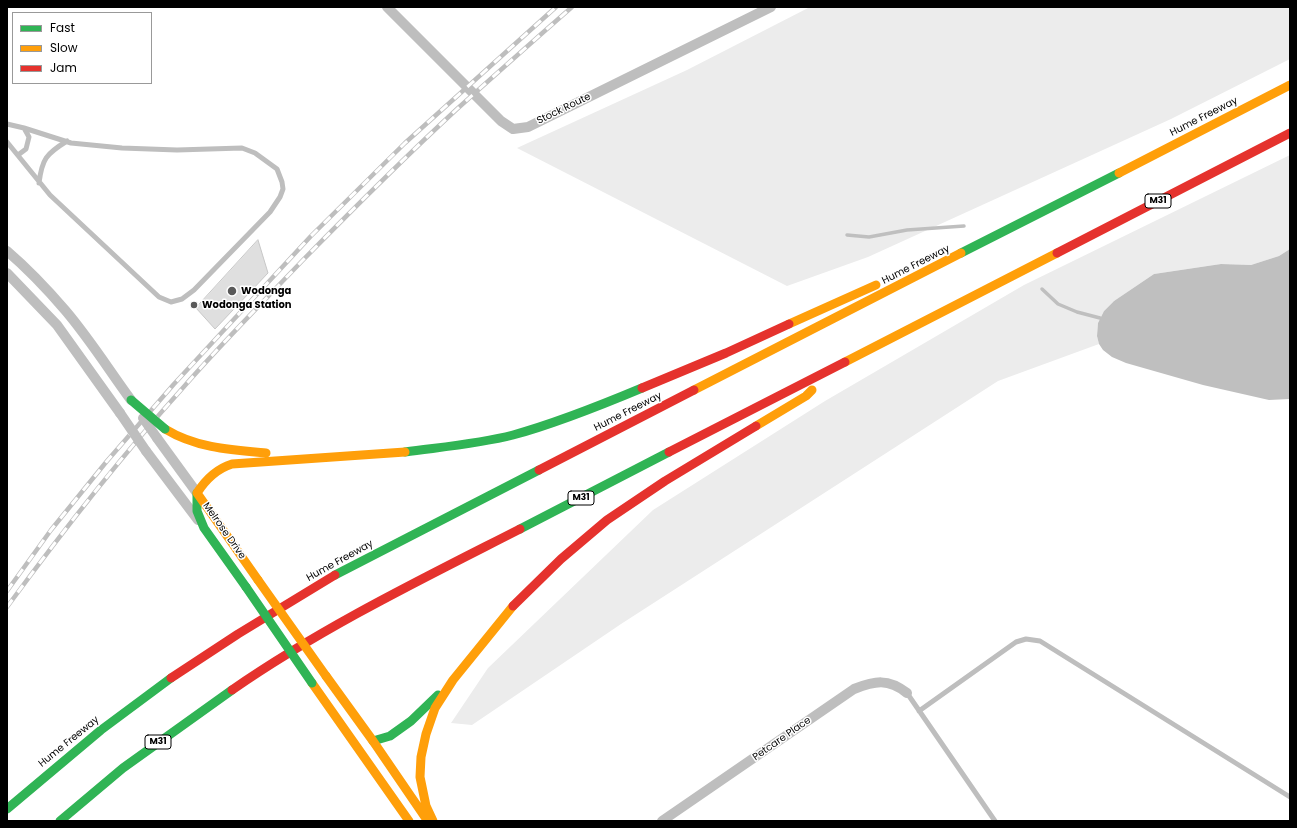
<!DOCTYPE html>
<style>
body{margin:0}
#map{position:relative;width:1297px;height:828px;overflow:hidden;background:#fff;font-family:Poppins,sans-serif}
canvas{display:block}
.frame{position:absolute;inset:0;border:8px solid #000;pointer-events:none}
.legend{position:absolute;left:12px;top:12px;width:140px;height:72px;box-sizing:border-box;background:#fff;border:1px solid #999;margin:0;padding:5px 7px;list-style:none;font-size:12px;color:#000}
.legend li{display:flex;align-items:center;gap:8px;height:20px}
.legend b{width:20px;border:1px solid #999}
</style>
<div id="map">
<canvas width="1297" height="828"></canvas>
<div class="frame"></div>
<ul class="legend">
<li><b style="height:5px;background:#30b455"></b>Fast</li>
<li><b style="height:5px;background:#ff9f0a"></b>Slow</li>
<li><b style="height:5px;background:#e5322d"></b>Jam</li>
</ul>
</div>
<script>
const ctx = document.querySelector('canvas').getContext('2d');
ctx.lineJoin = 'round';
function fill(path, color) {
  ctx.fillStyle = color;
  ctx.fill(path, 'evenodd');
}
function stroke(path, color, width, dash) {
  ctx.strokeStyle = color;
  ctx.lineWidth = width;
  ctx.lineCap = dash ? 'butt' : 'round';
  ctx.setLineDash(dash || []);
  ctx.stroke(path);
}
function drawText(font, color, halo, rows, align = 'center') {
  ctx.font = font + ' Poppins,sans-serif';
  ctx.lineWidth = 3;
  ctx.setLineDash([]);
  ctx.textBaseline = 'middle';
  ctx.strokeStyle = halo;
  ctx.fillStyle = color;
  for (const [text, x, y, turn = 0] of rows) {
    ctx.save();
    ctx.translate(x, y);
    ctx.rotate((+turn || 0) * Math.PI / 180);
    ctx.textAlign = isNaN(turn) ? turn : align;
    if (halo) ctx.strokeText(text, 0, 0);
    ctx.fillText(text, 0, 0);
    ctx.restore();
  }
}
fill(new Path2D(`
 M 810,7 L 1290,7 L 1290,59 L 1171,119 L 868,257 L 787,286 L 517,148 L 687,70 Z
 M 1290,155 L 1290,249 L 1279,256 L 1251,265 L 1221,264 L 1154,274 L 1114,301 L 1104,311 L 1098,323 L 1097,336 L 1099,344 L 998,381 L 621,624 L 472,725 L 451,723 L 488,668 L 653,510 L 825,401 L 1024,285 Z`), '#ececec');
fill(new Path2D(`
 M 1290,249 L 1290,399 L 1269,400 L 1203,385 L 1126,363 L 1112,357 L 1103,350 L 1099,344 L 1097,336 L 1098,323 L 1104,311 L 1114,301 L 1154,274 L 1221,264 L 1251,265 L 1279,256 Z`), '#bfbfbf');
stroke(new Path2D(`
 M 847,235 L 869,237 L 907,230 L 964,226
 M 1042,289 L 1058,304 L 1077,312 L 1100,318`), '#bfbfbf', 3.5);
const building = new Path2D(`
 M 258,240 L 268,273 L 215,329 L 196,308 Z`);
fill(building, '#dfdfdf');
stroke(building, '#c7c7c7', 1);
stroke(new Path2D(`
 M 7,124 L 24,128 L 71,143 L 122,148 L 177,150 L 242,148 L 255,153 L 277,169 L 282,182 L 283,189 L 280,197 L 270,212 L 194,290 L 182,299 L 171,302 L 159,297 L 50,195 L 7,142
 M 18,155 L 26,149 L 29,137 L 24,128
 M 39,183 C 42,159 46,154 67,141
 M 907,693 L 995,821
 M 919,711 L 1016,642 L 1026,639 L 1040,641 L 1290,797`), '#bebebe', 5);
stroke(new Path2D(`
 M 387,7 L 501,121 L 513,129 L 528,127 L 771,7
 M 7,251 C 28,269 47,289 65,310 C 89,338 109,370 131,400
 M 7,273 L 57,325 L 120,413
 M 157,438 L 197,493
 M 146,451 L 198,520
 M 662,821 L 854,689 C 875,681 888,678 907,693`), '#bebebe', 10);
stroke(new Path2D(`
 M 961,253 L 1119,173
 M 405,452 C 441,447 478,444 513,435 C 557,423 599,406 642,388
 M 197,493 L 197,511 L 204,528 L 246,587
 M 520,529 L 669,452
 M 335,575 L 539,470
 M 373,741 L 390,736 L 411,721 L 438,695
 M 7,809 L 101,730 L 171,678
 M 60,821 L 123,768 L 232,690`), '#30b455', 9);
stroke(new Path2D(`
 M 1119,173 L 1290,85
 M 789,324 L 876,285
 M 845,362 L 1057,253
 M 694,390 L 961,253
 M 756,426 L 806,396 L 812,390
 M 165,429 C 196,448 231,450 266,453
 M 197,493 L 258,580
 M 197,493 C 206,479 216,469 232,464 L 405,452
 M 326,676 L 373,741 L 427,820
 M 312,683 L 409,821
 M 433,821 L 426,806 L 420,777 L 421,757 L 426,734 L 435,708 L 453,680 L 513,606`), '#ff9f0a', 9);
stroke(new Path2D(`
 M 1057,253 L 1290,133
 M 642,388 L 726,353 L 789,324
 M 669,452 L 845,362
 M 539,470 L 694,390
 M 513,606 L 561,559 L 607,520 L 665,481 L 756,426
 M 171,678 L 238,634 L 335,575
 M 232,690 C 323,627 422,579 520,529`), '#e5322d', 9);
const rail = new Path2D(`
 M 7,591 L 51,530 L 107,461 L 174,384 L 311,236 L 405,143 L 556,7
 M 7,607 C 62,532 119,459 181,390 C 220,345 262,303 303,260 C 353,209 404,158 457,109 C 495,75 533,41 572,7`);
stroke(rail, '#bebebe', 4.5);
stroke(rail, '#fff', 3, [9]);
stroke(new Path2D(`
 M 120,413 L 146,451
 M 143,418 L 157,438`), '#bebebe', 10);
stroke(new Path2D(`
 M 131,400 L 165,429
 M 246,587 L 312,683`), '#30b455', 9);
stroke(new Path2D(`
 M 258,580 L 326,676`), '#ff9f0a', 9);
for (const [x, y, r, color] of [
 [232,291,5,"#595959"],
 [194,305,4,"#595959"]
]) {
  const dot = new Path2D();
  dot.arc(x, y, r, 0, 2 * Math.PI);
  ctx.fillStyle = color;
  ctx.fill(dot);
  stroke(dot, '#fff', 1.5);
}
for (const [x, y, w] of [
 [1158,201,26],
 [581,498,26],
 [158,742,26]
]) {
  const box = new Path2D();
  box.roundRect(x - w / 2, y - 7, w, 14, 3);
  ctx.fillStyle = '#fff';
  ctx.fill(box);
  stroke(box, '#000', 1);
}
drawText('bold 9px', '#000', null, [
 ["M31",1158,201],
 ["M31",581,498],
 ["M31",158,742]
]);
drawText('10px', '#000', '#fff', [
 ["Stock Route",564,109,-26],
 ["Hume Freeway",1204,117,-27],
 ["Hume Freeway",916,265,-27],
 ["Hume Freeway",628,412,-27],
 ["Melrose Drive",224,531,55],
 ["Hume Freeway",340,561,-29],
 ["Petcare Place",782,739,-35],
 ["Hume Freeway",69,742,-39]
]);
drawText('bold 10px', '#000', '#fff', [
 ["Wodonga",241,291],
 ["Wodonga Station",202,305]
], 'left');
</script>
